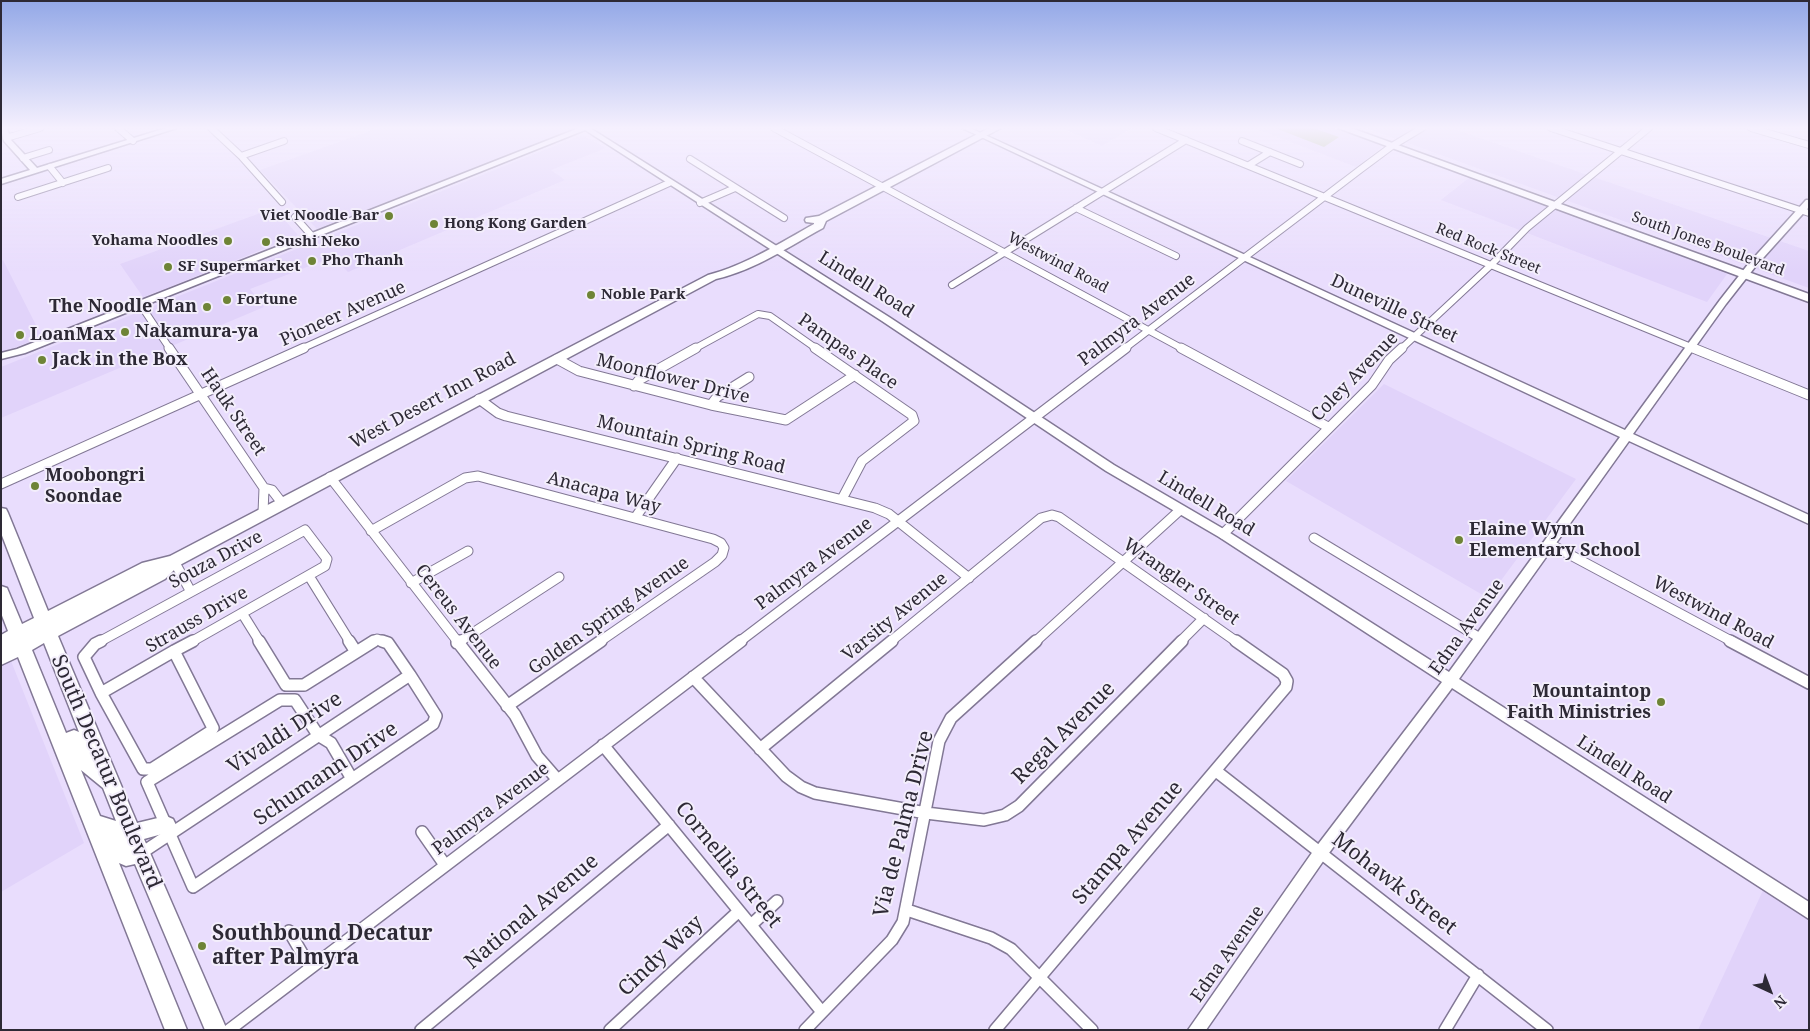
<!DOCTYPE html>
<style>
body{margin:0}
#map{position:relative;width:1810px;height:1031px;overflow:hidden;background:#e9ddfd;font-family:"Noto Serif",serif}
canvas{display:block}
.frame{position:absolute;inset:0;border:2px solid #2d2935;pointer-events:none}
.north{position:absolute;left:1745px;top:966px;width:50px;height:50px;-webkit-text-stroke:4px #f3eefb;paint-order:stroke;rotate:137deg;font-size:14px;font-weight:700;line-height:20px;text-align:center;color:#2d2935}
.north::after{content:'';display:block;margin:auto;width:18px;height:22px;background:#2d2935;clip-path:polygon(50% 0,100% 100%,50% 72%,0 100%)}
</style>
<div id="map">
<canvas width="1810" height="1031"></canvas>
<div class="frame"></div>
<div class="north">N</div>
</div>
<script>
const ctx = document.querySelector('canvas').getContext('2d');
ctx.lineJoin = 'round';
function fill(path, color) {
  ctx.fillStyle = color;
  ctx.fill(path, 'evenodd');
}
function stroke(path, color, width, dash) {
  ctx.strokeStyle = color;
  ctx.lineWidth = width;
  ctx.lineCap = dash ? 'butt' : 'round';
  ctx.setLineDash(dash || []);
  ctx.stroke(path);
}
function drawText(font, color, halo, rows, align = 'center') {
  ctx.font = font + ' "Noto Serif",serif';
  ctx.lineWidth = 4;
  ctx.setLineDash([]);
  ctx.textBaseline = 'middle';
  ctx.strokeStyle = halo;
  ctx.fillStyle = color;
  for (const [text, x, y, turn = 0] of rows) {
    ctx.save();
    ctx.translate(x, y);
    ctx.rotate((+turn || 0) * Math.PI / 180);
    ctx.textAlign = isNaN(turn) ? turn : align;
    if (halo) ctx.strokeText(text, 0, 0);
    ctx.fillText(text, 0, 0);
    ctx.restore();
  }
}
fill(new Path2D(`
 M 378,128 L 573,128 L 575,129 L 317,229 L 260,170 Z
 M 1070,128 L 1132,128 L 1102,146 L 1066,130 Z
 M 1254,128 L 1334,128 L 1384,146 L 1356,167 Z
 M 1366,128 L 1451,128 L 1809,251 L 1809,288 Z
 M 582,135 L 606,148 L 551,170 L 565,180 L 348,272 L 333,257 L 250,289 L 264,307 L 1,418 L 1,367 Z
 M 1470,177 L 1722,270 L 1727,274 L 1707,302 L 1441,200 Z
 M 274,208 L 298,235 L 167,288 L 143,297 L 120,264 Z
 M 3,260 L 42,337 L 1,353 L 1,261 Z
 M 1384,384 L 1576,479 L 1488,598 L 1286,481 Z
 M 11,661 L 84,843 L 1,892 L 1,666 Z
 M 1766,884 L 1809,911 L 1809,1030 L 1698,1030 Z`), '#e1d3fa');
fill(new Path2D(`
 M 1275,128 L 1313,128 L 1339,137 L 1324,147 Z`), '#a6ba7b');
const minorFar2 = new Path2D(`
 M 118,128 L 133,141
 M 211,128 L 241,156 L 282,202
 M 774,128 L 1183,349
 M 1156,128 L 1696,349
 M 1551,128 L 1809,213
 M 1751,128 L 1809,145
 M 6,138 L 40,128
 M 1242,141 L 1300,164
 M 241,156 L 284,141
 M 23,158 L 49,150
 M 690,159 L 784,218
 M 1249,165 L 1270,152
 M 50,167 L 63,183
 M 18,197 L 108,168
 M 700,203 L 735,188
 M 1076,208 L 1176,256
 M 295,217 L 312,236
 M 952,285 L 1186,140
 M 140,304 L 170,349
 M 301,349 L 669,183
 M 694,349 L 758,314 L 770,316 L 817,349
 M 1124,349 L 1361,169 L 1392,146 L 1422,128
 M 1401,349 L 1491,265 L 1527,228 L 1649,128`);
const minorFar1 = new Path2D(`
 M 169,348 L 264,488 L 263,513
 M 815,348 L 912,415 L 914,421 L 862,461 L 842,499
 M 1181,348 L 1328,427
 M 1693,348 L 1809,395
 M 557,359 L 579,371 L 711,405 L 786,420 L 855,375
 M 634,386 L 639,380 L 696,348
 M 479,399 L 498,413 L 506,416 L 875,508 L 889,514 L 969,578
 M 711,405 L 717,397 L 749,377
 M 330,477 L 458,642
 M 1,484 L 304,348
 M 264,488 L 272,490 L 282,503
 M 635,518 L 677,458
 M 371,531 L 465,478 L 478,476 L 713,539 L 721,543 L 724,548 L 722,555 L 715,562 L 599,642
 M 1223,534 L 1372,385 L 1389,360 L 1402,348
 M 1314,538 L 1480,638
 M 1550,544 L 1733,642
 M 174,561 L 191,592
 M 309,576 L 350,642
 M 411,583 L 468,551
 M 242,613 L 260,642
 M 99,642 L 305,530 L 327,559 L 325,566 L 191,642
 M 372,642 L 377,639 L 385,642
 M 459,642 L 559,577
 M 739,642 L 1126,348
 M 890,642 L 1041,518 L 1052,515 L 1059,517 L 1237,642
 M 1035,642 L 1179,511
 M 1180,642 L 1204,618`);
const minor = new Path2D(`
 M 259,641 L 286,685 L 304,685 L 374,641
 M 349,641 L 356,652
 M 457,641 L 515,715 L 537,756 L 557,779
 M 1730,641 L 1809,683
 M 457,643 L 460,641
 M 174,651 L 193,641
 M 693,677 L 786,776 L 801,787 L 815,793 L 926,813 L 984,820 L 1005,815 L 1019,806 L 1182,641
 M 101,693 L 143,769 L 152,769 L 210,732 L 213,728 L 174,651
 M 101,693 L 84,657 L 95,644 L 101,641
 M 101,693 L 174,651
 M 507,706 L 601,641
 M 603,745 L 822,1012
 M 760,749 L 892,641
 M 1216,771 L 1547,1030
 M 352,779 L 331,743 L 318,735 L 295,700 L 280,700 L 147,782 L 193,887 L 433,724 L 436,716 L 410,675
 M 422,832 L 445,865
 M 140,854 L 410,675 L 388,643 L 382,641
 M 907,910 L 991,938 L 1011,949 L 1092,1030
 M 751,925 L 777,901
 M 289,931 L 310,967
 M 229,1030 L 741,641
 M 421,1030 L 669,825
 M 610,1030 L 739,911
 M 805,1030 L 892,940 L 903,922 L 939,741 L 951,718 L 1036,641
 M 995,1030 L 1286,687 L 1287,681 L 1283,674 L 1236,641
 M 1445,1030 L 1478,975`);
const tertiary = new Path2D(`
 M 1,128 L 7,128 L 11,140 L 37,168 L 166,128 L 177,128 L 1,184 L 1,179 L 30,170 L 4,141 Z
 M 582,128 L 590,128 L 889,317 L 1114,465 L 1227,531 L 1449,672 L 1620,437 L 962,128 L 970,128 L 1625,430 L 1720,300 L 1749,263 L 1806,200 L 1809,200 L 1809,207 L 1755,267 L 1726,304 L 1633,434 L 1809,515 L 1809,524 L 1629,441 L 1459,679 L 1809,902 L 1809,919 L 1452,688 L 1326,857 L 1206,1030 L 1188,1030 L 1316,847 L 1442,682 L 1219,537 L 1106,471 L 882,321 Z`);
const secondary = new Path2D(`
 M 579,128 L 590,128 L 25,353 L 1,359 L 1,353 L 17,349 Z`);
const primary = new Path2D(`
 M 989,128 L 1001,128 L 826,221 L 823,228 C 788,247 755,270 716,279 L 178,566 L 165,579 L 58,636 L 137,823 L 166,816 L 173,819 L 176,825 L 173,831 L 144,839 L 227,1030 L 205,1030 L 135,864 L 126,866 L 119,863 L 187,1030 L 165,1030 L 18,657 L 1,665 L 1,635 L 8,631 L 1,613 L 1,586 L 7,588 L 22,624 L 34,618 L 1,533 L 1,508 L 6,509 L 8,513 L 48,611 L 142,563 L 170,556 L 708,275 C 746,265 780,243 814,224 L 814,223 L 806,222 L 805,220 L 806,218 L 819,216 ZM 44,643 L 79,732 L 74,730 L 66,733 L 32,650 ZM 81,770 L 103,788 L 116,821 L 100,816 Z
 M 1338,128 L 1351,128 L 1809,294 L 1809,302 Z`);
stroke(minorFar2, '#827895', 8);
stroke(minorFar1, '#827895', 11);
stroke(minor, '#827895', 14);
stroke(tertiary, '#827895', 3);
stroke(secondary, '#827895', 3);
stroke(primary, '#827895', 3);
stroke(minorFar2, '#fff', 6);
stroke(minorFar1, '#fff', 9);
stroke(minor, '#fff', 11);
fill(tertiary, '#fff');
fill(secondary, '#fff');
fill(primary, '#fff');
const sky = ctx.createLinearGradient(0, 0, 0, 272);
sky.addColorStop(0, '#93a8e7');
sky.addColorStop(0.47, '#f5f0fe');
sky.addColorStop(1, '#f5f0fe00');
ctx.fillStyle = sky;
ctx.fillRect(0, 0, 1810, 272);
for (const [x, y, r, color] of [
 [389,216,5,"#6e8436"],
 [434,224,5,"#6e8436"],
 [228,241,5,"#6e8436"],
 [266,242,5,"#6e8436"],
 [312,261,5,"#6e8436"],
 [168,267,5,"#6e8436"],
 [591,295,5,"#6e8436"],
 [227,300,5,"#6e8436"],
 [207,307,5,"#6e8436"],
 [125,332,5,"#6e8436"],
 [20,335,5,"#6e8436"],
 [42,360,5,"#6e8436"],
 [35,486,5,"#6e8436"],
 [1459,540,5,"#6e8436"],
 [1661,702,5,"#6e8436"],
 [202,946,5,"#6e8436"]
]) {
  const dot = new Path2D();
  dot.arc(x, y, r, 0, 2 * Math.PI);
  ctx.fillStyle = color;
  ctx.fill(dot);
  stroke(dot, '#f3eefb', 2);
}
drawText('bold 15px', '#2d2935', '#f3eefb', [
 ["Viet Noodle Bar",379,216,"right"],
 ["Hong Kong Garden",444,224],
 ["Yohama Noodles",218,241,"right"],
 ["Sushi Neko",276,242],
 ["Pho Thanh",322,261],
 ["SF Supermarket",178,267],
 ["Noble Park",601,295],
 ["Fortune",237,300]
], 'left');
drawText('15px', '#2d2935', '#f3eefb', [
 ["South Jones Boulevard",1708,244,20],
 ["Red Rock Street",1488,249,22],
 ["Westwind Road",1058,263,28]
]);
drawText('18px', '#2d2935', '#f3eefb', [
 ["Lindell Road",866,285,32],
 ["Duneville Street",1394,309,25],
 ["Pioneer Avenue",343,314,-24],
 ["Palmyra Avenue",1137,320,-37],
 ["Pampas Place",848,352,35],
 ["Coley Avenue",1355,377,-46],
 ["Moonflower Drive",673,379,14],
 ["West Desert Inn Road",433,401,-28],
 ["Hauk Street",233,412,56],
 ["Mountain Spring Road",691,445,14],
 ["Anacapa Way",604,493,15],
 ["Lindell Road",1206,504,31],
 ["Souza Drive",216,560,-28],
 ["Palmyra Avenue",814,564,-37],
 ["Wrangler Street",1181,582,35],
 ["Westwind Road",1713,613,28],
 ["Golden Spring Avenue",609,616,-35],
 ["Cereus Avenue",458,617,52],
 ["Varsity Avenue",895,617,-39],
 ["Strauss Drive",197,620,-30],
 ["Edna Avenue",1467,627,-54],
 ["Lindell Road",1624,770,33],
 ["Palmyra Avenue",491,809,-37],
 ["Edna Avenue",1228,954,-55]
]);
drawText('bold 18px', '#2d2935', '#f3eefb', [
 ["The Noodle Man",197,307,"right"],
 ["Nakamura-ya",135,332],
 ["LoanMax",30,335],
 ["Jack in the Box",52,360],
 ["Moobongri",45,476],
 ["Soondae",45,497],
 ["Elaine Wynn",1469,530],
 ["Elementary School",1469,551],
 ["Mountaintop",1651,692,"right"],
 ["Faith Ministries",1651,713,"right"]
], 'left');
drawText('21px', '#2d2935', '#f3eefb', [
 ["Vivaldi Drive",285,733,-33],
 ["Regal Avenue",1064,733,-45],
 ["South Decatur Boulevard",106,772,67],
 ["Schumann Drive",326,774,-34],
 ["Via de Palma Drive",904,824,-76],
 ["Stampa Avenue",1128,843,-49],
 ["Cornellia Street",728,865,51],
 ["Mohawk Street",1394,884,38],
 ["National Avenue",532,912,-40],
 ["Cindy Way",661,956,-43]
]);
drawText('bold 21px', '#2d2935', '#f3eefb', [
 ["Southbound Decatur",212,934],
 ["after Palmyra",212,958]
], 'left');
</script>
